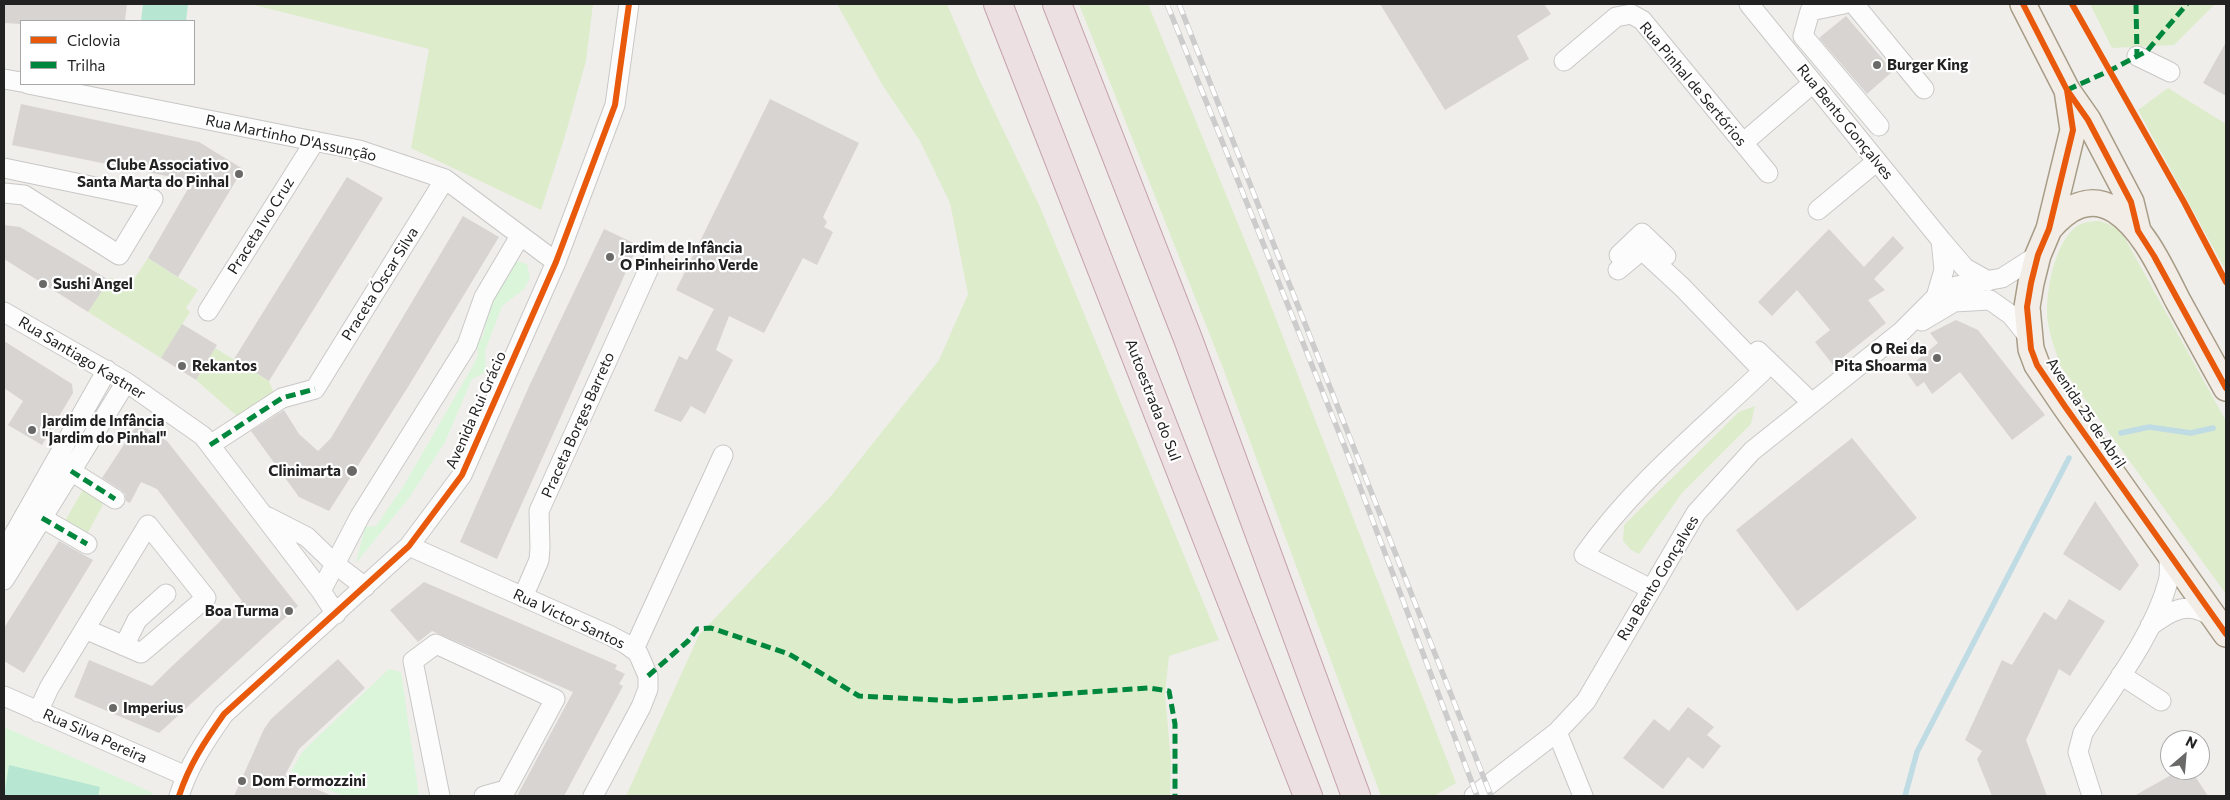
<!DOCTYPE html>
<meta charset="utf-8">
<style>
body{margin:0}
#map{position:relative;width:2230px;height:800px;overflow:hidden;background:#f0eeeb;font-family:Commissioner,sans-serif}
canvas{display:block}
.frame{position:absolute;inset:0;border:5px solid #222;pointer-events:none}
.legend{position:absolute;left:20px;top:20px;width:175px;height:65px;box-sizing:border-box;background:#fff;border:1px solid #a7a7a7;margin:0;padding:6px 9px;list-style:none;font-size:15px;color:#222}
.legend li{display:flex;align-items:center;gap:10px;height:25px}
.legend b{width:25px;border:1px solid #a7a7a7}
.north{position:absolute;left:2160px;top:730px;width:50px;height:50px;box-sizing:border-box;background:#fff;border:1px solid #a7a7a7;border-radius:50%;rotate:27deg;font-size:14px;font-weight:700;line-height:20px;text-align:center;color:#222}
.north::after{content:'';display:block;margin:auto;width:18px;height:22px;background:#6a6968;clip-path:polygon(50% 0,100% 100%,50% 72%,0 100%)}
</style>
<div id="map">
<canvas width="2230" height="800"></canvas>
<div class="frame"></div>
<ul class="legend">
<li><b style="height:6px;background:#e8590c"></b>Ciclovia</li>
<li><b style="height:6px;background:#00873e"></b>Trilha</li>
</ul>
<div class="north">N</div>
</div>
<script>
const ctx = document.querySelector('canvas').getContext('2d');
ctx.lineJoin = 'round';
function fill(path, color) {
  ctx.fillStyle = color;
  ctx.fill(path, 'evenodd');
}
function stroke(path, color, width, dash) {
  ctx.strokeStyle = color;
  ctx.lineWidth = width;
  ctx.lineCap = dash ? 'butt' : 'round';
  ctx.setLineDash(dash || []);
  ctx.stroke(path);
}
function drawText(font, color, halo, rows, align = 'center') {
  ctx.font = font + ' Commissioner,sans-serif';
  ctx.lineWidth = 4.5;
  ctx.setLineDash([]);
  ctx.textBaseline = 'middle';
  ctx.strokeStyle = halo;
  ctx.fillStyle = color;
  for (const [text, x, y, turn = 0] of rows) {
    ctx.save();
    ctx.translate(x, y);
    ctx.rotate((+turn || 0) * Math.PI / 180);
    ctx.textAlign = isNaN(turn) ? turn : align;
    if (halo) ctx.strokeText(text, 0, 0);
    ctx.fillText(text, 0, 0);
    ctx.restore();
  }
}
fill(new Path2D(`
 M 250,4 L 593,4 L 586,61 L 565,136 L 541,210 L 411,148 L 429,49 Z
 M 837,4 L 947,4 L 979,79 L 1040,207 L 1219,640 L 1169,656 L 1165,694 L 1171,762 L 1170,796 L 626,796 L 699,635 L 831,496 L 939,360 L 968,294 L 950,203 L 920,141 L 883,86 Z
 M 1079,4 L 1148,4 L 1261,280 L 1456,783 L 1434,796 L 1381,796 L 1223,368 Z
 M 2090,4 L 2215,4 L 2174,45 L 2112,48 Z
 M 2168,88 L 2226,124 L 2226,271 L 2138,110 Z
 M 2100,221 L 2116,227 L 2122,233 L 2226,421 L 2226,594 L 2060,365 C 2056,351 2050,337 2048,323 C 2044,297 2054,242 2077,226 C 2083,222 2093,221 2100,221 Z
 M 148,258 L 198,290 L 186,308 L 190,312 L 161,358 L 88,312 L 110,277 L 128,288 Z
 M 215,348 L 269,381 L 277,401 L 245,423 L 196,380 Z
 M 1755,406 L 1751,424 L 1682,493 L 1639,554 L 1631,550 L 1623,541 L 1624,525 L 1739,412 Z
 M 85,486 L 106,499 L 85,538 L 62,526 Z`), '#ddeccb');
fill(new Path2D(`
 M 513,260 L 527,264 L 530,278 L 524,289 L 502,306 L 485,351 L 486,372 L 472,379 L 445,442 L 409,498 L 356,563 L 365,527 L 376,526 L 403,487 L 474,364 L 478,355 L 477,346 L 484,333 L 491,296 Z
 M 389,669 L 401,672 L 419,796 L 343,796 L 291,772 L 302,752 Z
 M 4,727 L 153,793 L 151,796 L 4,796 Z`), '#daf5da');
fill(new Path2D(`
 M 143,4 L 188,4 L 186,21 L 141,21 Z
 M 9,765 L 100,787 L 98,796 L 4,796 Z`), '#b7e6d2');
stroke(new Path2D(`
 M 2121,433 L 2149,427 L 2191,433 L 2213,428
 M 1905,796 L 1917,752 L 2069,458`), '#bfdbe3', 5.5);
fill(new Path2D(`
 M 4,4 L 127,4 L 125,21 L 21,21 L 21,24 L 4,23 Z
 M 1380,4 L 1544,4 L 1551,14 L 1517,36 L 1529,59 L 1445,110 Z
 M 1846,16 L 1893,71 L 1867,94 L 1819,38 Z
 M 2226,42 L 2226,96 L 2203,83 Z
 M 770,99 L 859,143 L 823,217 L 827,222 L 824,227 L 833,232 L 817,265 L 803,258 L 764,333 L 729,316 L 716,350 L 733,360 L 705,414 L 691,406 L 681,422 L 654,411 L 679,356 L 687,360 L 714,309 L 676,290 Z
 M 21,104 L 199,142 L 243,169 L 178,277 L 148,258 L 189,187 L 172,177 L 12,145 Z
 M 347,177 L 383,198 L 269,381 L 234,359 Z
 M 463,216 L 499,237 L 408,387 L 329,511 L 299,497 L 251,431 L 284,410 L 299,434 L 318,451 L 331,438 Z
 M 4,225 L 20,227 L 109,280 L 88,312 L 4,259 Z
 M 604,229 L 638,245 L 497,559 L 460,542 L 531,382 Z
 M 1829,229 L 1864,267 L 1893,236 L 1904,248 L 1874,279 L 1885,290 L 1868,300 L 1886,323 L 1833,365 L 1815,342 L 1830,330 L 1797,290 L 1772,316 L 1758,302 Z
 M 1956,320 L 1978,330 L 2045,415 L 2012,440 L 1960,372 L 1932,394 L 1924,382 L 1917,387 L 1905,370 L 1938,343 L 1930,333 Z
 M 182,324 L 217,345 L 196,380 L 161,358 Z
 M 4,341 L 72,384 L 73,393 L 42,445 L 8,425 L 23,401 L 4,388 Z
 M 138,423 L 167,441 L 298,606 L 159,733 L 74,697 L 89,660 L 152,686 L 170,668 L 242,601 L 157,489 L 141,482 L 130,503 L 126,501 L 125,494 L 121,490 L 102,478 Z
 M 1852,438 L 1917,518 L 1797,611 L 1736,530 Z
 M 2095,501 L 2139,565 L 2120,591 L 2063,554 Z
 M 59,541 L 93,560 L 24,673 L 4,661 L 4,628 Z
 M 424,582 L 617,665 L 615,669 L 625,674 L 619,684 L 623,686 L 564,796 L 517,796 L 573,692 L 432,631 L 418,642 L 390,610 Z
 M 2069,599 L 2105,621 L 2070,676 L 2059,669 L 2026,740 L 2047,796 L 1992,796 L 1977,759 L 1982,751 L 1965,740 L 2002,660 L 2012,665 L 2044,612 L 2056,620 Z
 M 338,659 L 365,688 L 299,749 L 285,775 L 332,796 L 234,796 L 264,729 L 271,719 Z
 M 1688,707 L 1714,727 L 1707,735 L 1721,746 L 1703,769 L 1688,757 L 1663,789 L 1623,758 L 1654,719 L 1669,731 Z
 M 2180,770 L 2191,770 L 2208,796 L 2134,796 Z`), '#d7d4d2');
const minor = new Path2D(`
 M 1749,4 L 1941,240
 M 1844,4 L 1810,11 L 1803,36 L 1879,126
 M 1854,4 L 1924,89
 M 2137,56 L 2170,72
 M 1564,61 L 1616,17 L 1631,14 L 1642,20 L 1768,173
 M 4,79 L 21,82
 M 28,84 L 359,150 L 445,179 L 556,262
 M 1743,143 L 1813,83
 M 4,168 L 153,199 L 119,255 L 24,195 L 4,193
 M 1818,210 L 1877,161
 M 1619,255 L 1642,233 L 1666,256
 M 1618,270 L 1642,250 L 1682,287 L 1763,371 C 1701,430 1633,485 1584,555 L 1651,589
 M 1936,297 L 1944,270 L 1941,240 L 1965,268 L 1988,281
 M 208,311 L 315,141
 M 4,312 L 126,382 L 203,436 L 321,591 L 336,614
 M 1922,321 L 1954,302 L 1990,300 L 2011,315 L 2028,336
 M 1758,351 L 1812,403
 M 210,445 L 282,398 L 315,389 L 445,179
 M 71,471 L 115,499
 M 268,517 L 307,537 L 335,564 L 365,587
 M 42,518 L 87,544
 M 409,546 L 609,635 L 626,644 L 638,653 L 648,676 L 648,689 L 641,707 L 593,796
 M 4,552 L 107,370
 M 4,580 L 126,382
 M 321,591 L 360,516 L 467,345 L 484,297 L 520,236
 M 523,597 L 539,560 L 540,548 L 539,511 L 654,257
 M 2150,626 C 2173,609 2189,600 2214,618
 M 124,646 L 137,620 L 166,594
 M 634,649 L 723,455
 M 2121,675 L 2161,701
 M 4,696 L 186,776
 M 38,712 L 49,688 L 148,525 L 206,598 L 141,653 L 85,629
 M 1557,732 L 1583,796
 M 179,796 C 189,765 205,741 224,714 L 409,546 L 462,475 L 556,262 L 615,105 L 629,4
 M 440,796 L 413,661 L 436,644 L 555,699 L 506,790 L 484,796
 M 1474,796 L 1557,732 L 1586,701 L 1696,513 L 1752,451 L 1901,332 L 1936,297 L 1956,286 L 2002,278 L 2038,255
 M 2092,796 L 2078,752 L 2083,733 C 2114,685 2153,636 2168,582 C 2171,571 2169,561 2168,551`);
const major = new Path2D(`
 M 2023,4 L 2067,90 L 2088,120 L 2131,202 L 2138,231
 M 2067,90 L 2073,130 L 2049,229 L 2038,255 L 2031,283 L 2027,307 L 2031,349 L 2037,365 L 2064,405 L 2226,634
 M 2049,229 C 2067,208 2089,194 2115,210 C 2144,228 2163,272 2178,301 C 2194,330 2210,359 2226,388`);
const highway = new Path2D(`
 M 998,4 L 1308,796
 M 1057,4 L 1188,339 L 1356,796`);
stroke(minor, '#c9c8c7', 21);
stroke(major, '#a79c86', 28);
stroke(highway, '#c5a2ac', 30);
stroke(minor, '#fdfcfc', 19);
stroke(major, '#f3ede7', 25);
stroke(highway, '#ece0e2', 28);
const rail = new Path2D(`
 M 1167,4 L 1346,450 L 1477,796
 M 1179,4 L 1491,796`);
stroke(rail, '#ccc', 5.5);
stroke(rail, '#fff', 4, [11]);
stroke(new Path2D(`
 M 2136,4 L 2137,56
 M 2067,90 L 2111,70 L 2147,51 L 2187,4
 M 210,445 L 282,398 L 315,389
 M 71,471 L 115,499
 M 42,518 L 87,544
 M 648,676 L 688,641 L 697,629 L 711,628 L 789,654 L 859,696 L 955,701 L 1149,688 L 1169,691 L 1175,724 L 1175,796`), '#00873e', 5, [10, 5]);
stroke(new Path2D(`
 M 2023,4 L 2067,90 L 2088,120 L 2131,202 L 2138,231 L 2154,256 L 2226,388
 M 2072,4 L 2184,202 L 2226,282
 M 2067,90 L 2073,130 L 2049,229 L 2038,255 L 2031,283 L 2027,307 L 2031,349 L 2037,365 L 2064,405 L 2226,634
 M 179,796 C 189,765 205,741 224,714 L 409,546 L 462,475 L 556,262 L 615,105 L 629,4`), '#e8590c', 6);
for (const [x, y, r, color] of [
 [1877,65,5,"#6a6968"],
 [239,174,5,"#6a6968"],
 [610,257,5,"#6a6968"],
 [43,284,5,"#6a6968"],
 [1937,358,5,"#6a6968"],
 [182,366,5,"#6a6968"],
 [32,430,5,"#6a6968"],
 [352,471,6,"#6a6968"],
 [289,611,5,"#6a6968"],
 [113,708,5,"#6a6968"],
 [242,781,5,"#6a6968"]
]) {
  const dot = new Path2D();
  dot.arc(x, y, r, 0, 2 * Math.PI);
  ctx.fillStyle = color;
  ctx.fill(dot);
  stroke(dot, '#fff', 2);
}
drawText('bold 15px', '#222', '#fff', [
 ["Burger King",1887,65],
 ["Clube Associativo",229,165,"right"],
 ["Santa Marta do Pinhal",229,182,"right"],
 ["Jardim de Infância",620,248],
 ["O Pinheirinho Verde",620,265],
 ["Sushi Angel",53,284],
 ["O Rei da",1927,349,"right"],
 ["Pita Shoarma",1927,366,"right"],
 ["Rekantos",192,366],
 ["Jardim de Infância",42,421],
 ["\"Jardim do Pinhal\"",42,438],
 ["Clinimarta",341,471,"right"],
 ["Boa Turma",279,611,"right"],
 ["Imperius",123,708],
 ["Dom Formozzini",252,781]
], 'left');
drawText('15px', '#222', '#fff', [
 ["Rua Pinhal de Sertórios",1693,84,50],
 ["Rua Bento Gonçalves",1845,122,51],
 ["Rua Martinho D'Assunção",291,138,12],
 ["Praceta Ivo Cruz",261,226,-58],
 ["Praceta Óscar Silva",380,284,-58],
 ["Rua Santiago Kastner",82,358,31],
 ["Autoestrada do Sul",1153,400,69],
 ["Avenida Rui Grácio",476,410,-66],
 ["Avenida 25 de Abril",2086,413,56],
 ["Praceta Borges Barreto",578,425,-66],
 ["Rua Bento Gonçalves",1658,578,-59],
 ["Rua Victor Santos",569,619,25],
 ["Rua Silva Pereira",95,736,24]
]);
</script>
